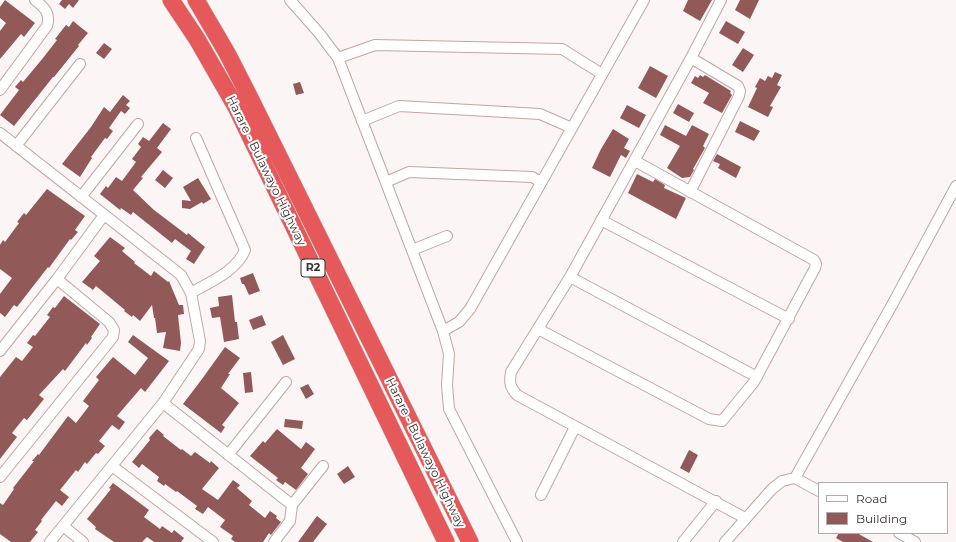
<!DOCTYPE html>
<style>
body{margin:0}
#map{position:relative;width:956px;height:542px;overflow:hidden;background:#fbf6f5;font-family:Montserrat,sans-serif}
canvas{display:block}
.legend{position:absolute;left:818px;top:482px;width:130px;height:52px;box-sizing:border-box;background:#fff;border:1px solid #b0acab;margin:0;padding:5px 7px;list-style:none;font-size:12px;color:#392f2e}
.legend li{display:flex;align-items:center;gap:8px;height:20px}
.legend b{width:20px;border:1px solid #b0acab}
</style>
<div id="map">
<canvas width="956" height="542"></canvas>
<ul class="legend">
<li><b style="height:5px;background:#fff"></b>Road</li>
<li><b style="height:11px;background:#915957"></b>Building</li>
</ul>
</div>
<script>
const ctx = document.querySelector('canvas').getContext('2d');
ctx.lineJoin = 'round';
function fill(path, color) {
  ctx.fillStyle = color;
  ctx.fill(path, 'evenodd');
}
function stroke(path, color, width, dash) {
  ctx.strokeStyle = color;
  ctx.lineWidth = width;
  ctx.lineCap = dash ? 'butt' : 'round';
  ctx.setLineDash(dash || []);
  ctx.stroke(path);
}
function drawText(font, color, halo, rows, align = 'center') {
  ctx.font = font + ' Montserrat,sans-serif';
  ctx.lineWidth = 4;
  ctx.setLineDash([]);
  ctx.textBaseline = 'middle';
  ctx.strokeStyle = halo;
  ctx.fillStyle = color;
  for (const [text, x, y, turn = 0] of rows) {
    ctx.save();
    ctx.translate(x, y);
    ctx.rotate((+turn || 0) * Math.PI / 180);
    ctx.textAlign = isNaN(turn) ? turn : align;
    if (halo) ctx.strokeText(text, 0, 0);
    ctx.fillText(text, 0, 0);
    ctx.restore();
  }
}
fill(new Path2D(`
 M 5,0 L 35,23 L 24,37 L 21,34 L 0,59 L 0,31 L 6,23 L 0,18 L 0,7 Z
 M 62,0 L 79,0 L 73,8 L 69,4 L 65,9 L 59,4 Z
 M 688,0 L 712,0 L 700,21 L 683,11 Z
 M 740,0 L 759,0 L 750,19 L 735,10 Z
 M 73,21 L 88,33 L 78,45 L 79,46 L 54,77 L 53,77 L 14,126 L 0,115 L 19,90 L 15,87 L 21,80 L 23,82 L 43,58 L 57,40 L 55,39 L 66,25 L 69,27 Z
 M 726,21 L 745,32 L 738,44 L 719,33 Z
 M 104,43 L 112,49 L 104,59 L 96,53 Z
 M 743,48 L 754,55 L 743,72 L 732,65 Z
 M 650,66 L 668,76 L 656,98 L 638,88 Z
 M 775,72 L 782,75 L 777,85 L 781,87 L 770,106 L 773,107 L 768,117 L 748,107 L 757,88 L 755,87 L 760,78 L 765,81 L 768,76 L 772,78 Z
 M 700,75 L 703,77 L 705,75 L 731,91 L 730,93 L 732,95 L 722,113 L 703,103 L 709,93 L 691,83 L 695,76 L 698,78 Z
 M 300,82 L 304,93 L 296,95 L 293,84 Z
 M 123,95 L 130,101 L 126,105 L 130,108 L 125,114 L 121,111 L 109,128 L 113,131 L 107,139 L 105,138 L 91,157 L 92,158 L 80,177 L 62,164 L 91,127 L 104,107 L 110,112 Z
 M 678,104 L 694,113 L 689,122 L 673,113 Z
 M 627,105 L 646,115 L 639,128 L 620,118 Z
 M 740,121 L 760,131 L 754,141 L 735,132 Z
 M 163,123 L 171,129 L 157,148 L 162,152 L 141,177 L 143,178 L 133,190 L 154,210 L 187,235 L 188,233 L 205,247 L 194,264 L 186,259 L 191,251 L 175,239 L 172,243 L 133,212 L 131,215 L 121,208 L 120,210 L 100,194 L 106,186 L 108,188 L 116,177 L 122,181 L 136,162 L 132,159 L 141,147 L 138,144 L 143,137 L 149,141 Z
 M 665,125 L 686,136 L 692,125 L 709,134 L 703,146 L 705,148 L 693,169 L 694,170 L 690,177 L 682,178 L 667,168 L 680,146 L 660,135 Z
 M 613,129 L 629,139 L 624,148 L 630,151 L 626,158 L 621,155 L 610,177 L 592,168 L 601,149 Z
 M 717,154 L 741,167 L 736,178 L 718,168 L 720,164 L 713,161 Z
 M 163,170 L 173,178 L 165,188 L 155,180 Z
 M 637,174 L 653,182 L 655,179 L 665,185 L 664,188 L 686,198 L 676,219 L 628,193 Z
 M 198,178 L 211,199 L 203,204 L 202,202 L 190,209 L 182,208 L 182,200 L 191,201 L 183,187 Z
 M 47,189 L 85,216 L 75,230 L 78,232 L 71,240 L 70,239 L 49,268 L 48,267 L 17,307 L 14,305 L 5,317 L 0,313 L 0,294 L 12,278 L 0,269 L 0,245 L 3,240 L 5,242 L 19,223 L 17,222 L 24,213 L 26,215 Z
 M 110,237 L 125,248 L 122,251 L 135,262 L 134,263 L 151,276 L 154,271 L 168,282 L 169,281 L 179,305 L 183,305 L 184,314 L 178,315 L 181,343 L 180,351 L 163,348 L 166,332 L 157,333 L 155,318 L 154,318 L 152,305 L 140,321 L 133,315 L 132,317 L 124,311 L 125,310 L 96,286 L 93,290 L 82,282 L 100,261 L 94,256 Z
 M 253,273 L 260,291 L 249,295 L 244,284 L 242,284 L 240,278 Z
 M 232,295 L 235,322 L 237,322 L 239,339 L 224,342 L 220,317 L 212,318 L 210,308 L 219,306 L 218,297 Z
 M 64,296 L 100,324 L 91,337 L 92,338 L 87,345 L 86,343 L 65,371 L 63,369 L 39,395 L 44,399 L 27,420 L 24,418 L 12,433 L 17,437 L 0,459 L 0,377 L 16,357 L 22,361 L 33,347 L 27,343 L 33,335 L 35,336 L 50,317 L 47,315 L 53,307 L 55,308 Z
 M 262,315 L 266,325 L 253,330 L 249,320 Z
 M 133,335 L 169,361 L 145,392 L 141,388 L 117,416 L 125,422 L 119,430 L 112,425 L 99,441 L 105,446 L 98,454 L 96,453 L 87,464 L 85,462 L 78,472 L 76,470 L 60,490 L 69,497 L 62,506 L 56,501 L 41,520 L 42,521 L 35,530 L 38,532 L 30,542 L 11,542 L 0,534 L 0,503 L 3,505 L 14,489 L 13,488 L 34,461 L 32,461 L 38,454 L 39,455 L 68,416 L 76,423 L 89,406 L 83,401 L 99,380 L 96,377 L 113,357 L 135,375 L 148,358 L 128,342 Z
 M 283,335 L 295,359 L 283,365 L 271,342 Z
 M 225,347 L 240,358 L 228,374 L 230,374 L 221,388 L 239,403 L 222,425 L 225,427 L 221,433 L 183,404 L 202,379 Z
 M 251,372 L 253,392 L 245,393 L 243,373 Z
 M 308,384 L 314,394 L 306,399 L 300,388 Z
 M 285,419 L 303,421 L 302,429 L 284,427 Z
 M 157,429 L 164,435 L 163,436 L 181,450 L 182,449 L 191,456 L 195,452 L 210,463 L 211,461 L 219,468 L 202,489 L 218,500 L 233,480 L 240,485 L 237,488 L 252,501 L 249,505 L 265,518 L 270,511 L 277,516 L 276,518 L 281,522 L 271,535 L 269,533 L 263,542 L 235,542 L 231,539 L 233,536 L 220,527 L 225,520 L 208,507 L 203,514 L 195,509 L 197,506 L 177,491 L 176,492 L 165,484 L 164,486 L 157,481 L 159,477 L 142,464 L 139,468 L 132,462 L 150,440 L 149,438 Z
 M 277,429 L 301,449 L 306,442 L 315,449 L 301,468 L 308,474 L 296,490 L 285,482 L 283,485 L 276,480 L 278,478 L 250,456 L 263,441 L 265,443 Z
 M 689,450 L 698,455 L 689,473 L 680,468 Z
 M 348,466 L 355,477 L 344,484 L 337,474 Z
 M 113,483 L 149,510 L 144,517 L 160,529 L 162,526 L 172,533 L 174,530 L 184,538 L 181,542 L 154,542 L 147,537 L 142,542 L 114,542 L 95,529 L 96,527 L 87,519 L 111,489 L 109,488 Z
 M 317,516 L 327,524 L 313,542 L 298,542 Z
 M 839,533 L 857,533 L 873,542 L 843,542 L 836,538 Z`), '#915957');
const street = new Path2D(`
 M 290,0 L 319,33 L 338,58 L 443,331 L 449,354 L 447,385 L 449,409 L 517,542
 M 721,0 L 691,58 L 570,277 L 511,372 C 509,383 510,387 517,395 L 745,518
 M 338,58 L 375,45 L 562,49 L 602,74
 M 0,90 L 47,26 C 51,13 44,7 35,0
 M 362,121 L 399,106 L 540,114 L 572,128
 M 0,133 L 181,275 L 191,293 L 200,341 L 199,349 L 163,403 L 50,542
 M 16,146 L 80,64
 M 386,182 L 409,172 L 532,177 L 541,182
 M 690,192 L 739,96 L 740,91 L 738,86 L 691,58
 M 81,197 L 138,124
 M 601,220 L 789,319
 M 412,250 L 447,236
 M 570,277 L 757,377
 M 191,293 C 209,282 236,272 245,250 L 196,138
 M 538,329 L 709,419 L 722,421 L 754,382 L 815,268 L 816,264 L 814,260 L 635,161
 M 443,331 L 459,322 L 470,309 L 644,0
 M 0,351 L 57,279 L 104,215
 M 163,403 L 292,505 L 290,521 L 274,542
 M 228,455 L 286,382
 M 112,466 L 213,542
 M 0,477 L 113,337 L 114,330 L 109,322 L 57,279
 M 795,478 L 892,305 L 956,186
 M 541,495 L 575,427
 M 292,505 L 323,466
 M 63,526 L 83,542
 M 899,533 L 915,542
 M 683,542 L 716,501
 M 725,542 L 772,489 L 782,481 L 795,478 L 819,491`);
const highway = new Path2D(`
 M 171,0 L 197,39 L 236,107 L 446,542
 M 196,0 L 227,53 L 247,92 L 470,542`);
stroke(street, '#c0a6a4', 12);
stroke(highway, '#d3d1d1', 18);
stroke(street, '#fff', 10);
stroke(highway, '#e5595b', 17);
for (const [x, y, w] of [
 [313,268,24]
]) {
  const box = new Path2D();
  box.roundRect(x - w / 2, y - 9, w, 18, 3);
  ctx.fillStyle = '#fff';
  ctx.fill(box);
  stroke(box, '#392f2e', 1);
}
drawText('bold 11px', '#392f2e', null, [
 ["R2",313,268]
]);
drawText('12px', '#392f2e', '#fff', [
 ["Harare - Bulawayo Highway",266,171,64],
 ["Harare - Bulawayo Highway",425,453,64]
]);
</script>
